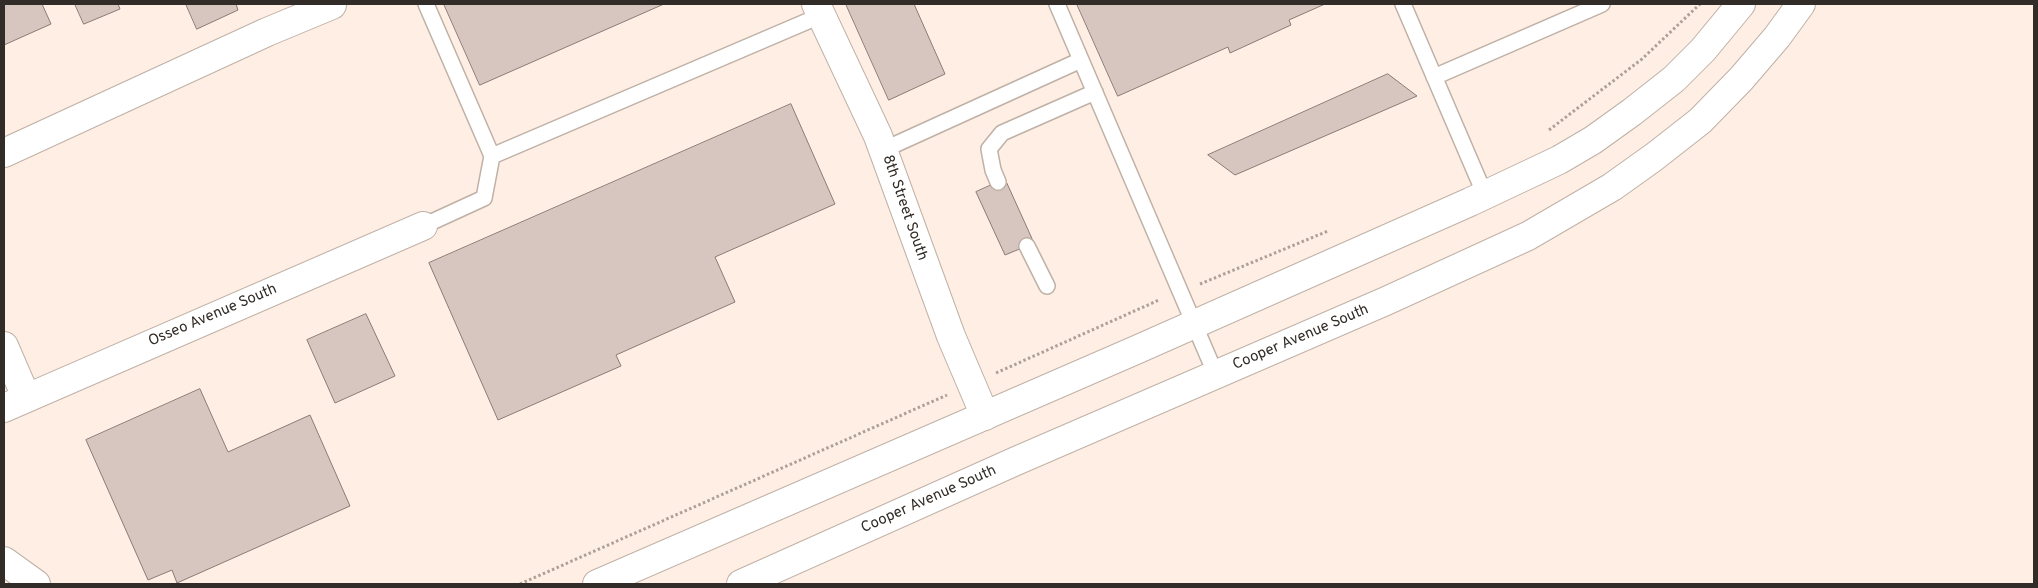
<!DOCTYPE html>
<style>
body{margin:0}
#map{position:relative;width:2038px;height:588px;overflow:hidden;background:#feeee4;font-family:Overpass,sans-serif}
canvas{display:block}
.frame{position:absolute;inset:0;border:5px solid #322c28;pointer-events:none}
</style>
<div id="map">
<canvas width="2038" height="588"></canvas>
<div class="frame"></div>
</div>
<script>
const ctx = document.querySelector('canvas').getContext('2d');
ctx.lineJoin = 'round';
function fill(path, color) {
  ctx.fillStyle = color;
  ctx.fill(path, 'evenodd');
}
function stroke(path, color, width, dash) {
  ctx.strokeStyle = color;
  ctx.lineWidth = width;
  ctx.lineCap = dash ? 'butt' : 'round';
  ctx.setLineDash(dash || []);
  ctx.stroke(path);
}
function drawText(font, color, halo, rows, align = 'center') {
  ctx.font = font + ' Overpass,sans-serif';
  ctx.lineWidth = 4;
  ctx.setLineDash([]);
  ctx.textBaseline = 'middle';
  ctx.strokeStyle = halo;
  ctx.fillStyle = color;
  for (const [text, x, y, turn = 0] of rows) {
    ctx.save();
    ctx.translate(x, y);
    ctx.rotate((+turn || 0) * Math.PI / 180);
    ctx.textAlign = isNaN(turn) ? turn : align;
    if (halo) ctx.strokeText(text, 0, 0);
    ctx.fillText(text, 0, 0);
    ctx.restore();
  }
}
const building = new Path2D(`
 M 4,4 L 42,4 L 51,24 L 4,45 Z
 M 75,4 L 118,4 L 120,9 L 84,24 Z
 M 186,4 L 236,4 L 238,10 L 197,29 Z
 M 444,4 L 664,4 L 480,85 Z
 M 846,4 L 914,4 L 945,74 L 889,100 Z
 M 1077,4 L 1325,4 L 1289,20 L 1291,25 L 1230,53 L 1228,47 L 1118,96 Z
 M 1388,74 L 1417,96 L 1235,175 L 1208,155 Z
 M 791,104 L 835,204 L 715,257 L 735,302 L 616,355 L 621,366 L 498,420 L 429,263 Z
 M 1005,179 L 1034,243 L 1005,255 L 976,192 Z
 M 366,314 L 395,376 L 335,403 L 307,340 Z
 M 200,389 L 228,452 L 310,415 L 350,506 L 177,583 L 172,570 L 148,580 L 86,440 Z`);
fill(building, '#d7c5bf');
stroke(building, '#8b7a75', 1);
const lane = new Path2D(`
 M 426,4 L 492,156 L 822,15
 M 1057,4 L 1216,375
 M 1403,4 L 1485,195
 M 1434,77 L 1602,4
 M 883,150 L 1081,60
 M 998,182 L 993,170 L 989,149 L 1002,133 L 1095,92
 M 423,226 L 484,198 L 492,156
 M 1027,246 L 1047,286`);
const street = new Path2D(`
 M 816,4 L 878,136 L 951,336 L 985,416
 M 4,153 L 267,32 L 332,5
 M 4,346 L 26,397
 M 4,408 L 423,226
 M 4,561 L 36,584`);
const secondary = new Path2D(`
 M 597,584 L 1136,350 L 1470,202 L 1559,160 L 1593,140 L 1632,112 L 1674,79 L 1703,50 L 1741,4
 M 741,584 L 1016,461 L 1386,301 L 1528,236 L 1612,187 L 1654,157 L 1700,121 L 1741,79 L 1777,37 L 1801,4`);
stroke(lane, '#bfb1a6', 18);
stroke(street, '#bfb1a6', 30);
stroke(secondary, '#bfb1a6', 30);
stroke(new Path2D(`
 M 1549,130 L 1642,59 L 1700,4
 M 1200,284 L 1328,231
 M 996,373 L 1159,300
 M 520,584 L 947,395`), '#aca098', 3, [2.5, 2.5]);
stroke(lane, '#fff', 15);
stroke(street, '#fff', 28);
stroke(secondary, '#fff', 28);
drawText('15px', '#322c28', '#fff', [
 ["8th Street South",904,208,71],
 ["Osseo Avenue South",213,316,-23],
 ["Cooper Avenue South",1301,338,-23],
 ["Cooper Avenue South",929,500,-24]
]);
</script>
